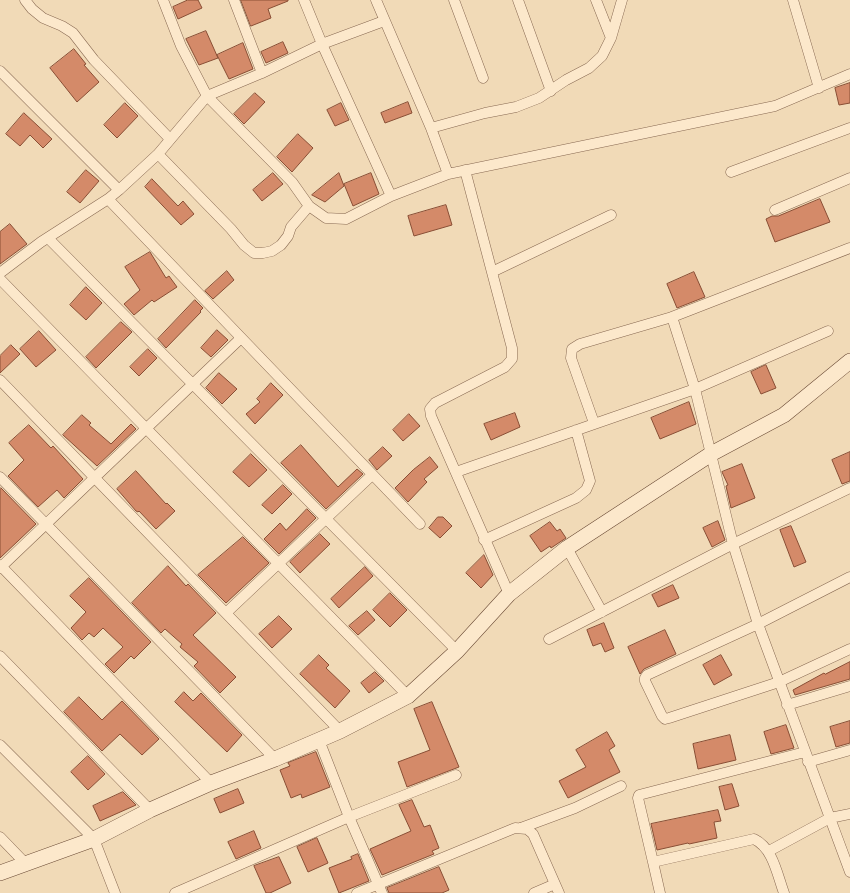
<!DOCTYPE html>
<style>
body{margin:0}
canvas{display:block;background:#f1dab7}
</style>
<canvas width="850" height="893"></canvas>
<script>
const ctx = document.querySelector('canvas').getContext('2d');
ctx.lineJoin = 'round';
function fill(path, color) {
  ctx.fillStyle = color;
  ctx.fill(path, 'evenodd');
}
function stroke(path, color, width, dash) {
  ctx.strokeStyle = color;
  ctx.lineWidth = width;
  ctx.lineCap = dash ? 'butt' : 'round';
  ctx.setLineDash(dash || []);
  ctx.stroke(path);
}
const building = new Path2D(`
 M 188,0 L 198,0 L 202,8 L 178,19 L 173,7 Z
 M 241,0 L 288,0 L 288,1 L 268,9 L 271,18 L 251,26 Z
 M 206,31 L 218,58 L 199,65 L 186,39 Z
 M 283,42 L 288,53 L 266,63 L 261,52 Z
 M 243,43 L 253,69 L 229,79 L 217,55 Z
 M 74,49 L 86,64 L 84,65 L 99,82 L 77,102 L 50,68 Z
 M 850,83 L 850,103 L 839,105 L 835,88 Z
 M 255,93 L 265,102 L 244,124 L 234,114 Z
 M 408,102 L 412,113 L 385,123 L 381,113 Z
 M 125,103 L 138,116 L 117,138 L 104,125 Z
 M 341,103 L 349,120 L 335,126 L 327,110 Z
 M 24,113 L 52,139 L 43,148 L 30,135 L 20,146 L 6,134 Z
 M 298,134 L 313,148 L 292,172 L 277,157 Z
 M 86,170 L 99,181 L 80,203 L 67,192 Z
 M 273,173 L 283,184 L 262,201 L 253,190 Z
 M 339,173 L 344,186 L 325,202 L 312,195 Z
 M 371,173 L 379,194 L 353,206 L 344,184 Z
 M 152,179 L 178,206 L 183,201 L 194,214 L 181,225 L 145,187 Z
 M 820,199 L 830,222 L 775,242 L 766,219 L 772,216 L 778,216 Z
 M 446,205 L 452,225 L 414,236 L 408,216 Z
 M 10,224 L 27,244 L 0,264 L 0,232 Z
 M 150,252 L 166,278 L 169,276 L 177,287 L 154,302 L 152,300 L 134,315 L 124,304 L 140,290 L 125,267 Z
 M 227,271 L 234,280 L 213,299 L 205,291 Z
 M 694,272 L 705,297 L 677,308 L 667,284 Z
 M 86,287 L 102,303 L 86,320 L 70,305 Z
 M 195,300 L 203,308 L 200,311 L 201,312 L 166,348 L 158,339 Z
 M 121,322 L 132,332 L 96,368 L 86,357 Z
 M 217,330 L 228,340 L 211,357 L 201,348 Z
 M 39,331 L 56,350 L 36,367 L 20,349 Z
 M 11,345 L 20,354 L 0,373 L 0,356 Z
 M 148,349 L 157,358 L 139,376 L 130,367 Z
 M 766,365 L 776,388 L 761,394 L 751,372 Z
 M 219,373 L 237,389 L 222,404 L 206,388 Z
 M 271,383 L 283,395 L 255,424 L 246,414 L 260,402 L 257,399 Z
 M 689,402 L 696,424 L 660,439 L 651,418 Z
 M 515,413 L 520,427 L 491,440 L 484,424 Z
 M 409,414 L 420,426 L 403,441 L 393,430 Z
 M 82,415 L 91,423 L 89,425 L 111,444 L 131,424 L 136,429 L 97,466 L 63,435 Z
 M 29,425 L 51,448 L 53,446 L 83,479 L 64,498 L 57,490 L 38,507 L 8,476 L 24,460 L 9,443 Z
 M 301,445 L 338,487 L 357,469 L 363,474 L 326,509 L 281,463 Z
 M 383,447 L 392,456 L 377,470 L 369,460 Z
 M 850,452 L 850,481 L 842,484 L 832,460 Z
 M 251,454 L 267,470 L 249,487 L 233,472 Z
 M 430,457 L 438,467 L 424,479 L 427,482 L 408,502 L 395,488 L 413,470 Z
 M 742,464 L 755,498 L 731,508 L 726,486 L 728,485 L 722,472 Z
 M 136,471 L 166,504 L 167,503 L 175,511 L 156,529 L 139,511 L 138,512 L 136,511 L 117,489 Z
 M 283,485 L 292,494 L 272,514 L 262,505 Z
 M 1,488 L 36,524 L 0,558 L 0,489 Z
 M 307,509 L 316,518 L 279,554 L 264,539 L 280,523 L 286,530 Z
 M 438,517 L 443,517 L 452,526 L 440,538 L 429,528 Z
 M 718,521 L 725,540 L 712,547 L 703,528 Z
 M 550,522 L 557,531 L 560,529 L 566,538 L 551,548 L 550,546 L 541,552 L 530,536 Z
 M 791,526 L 806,562 L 794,567 L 780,530 Z
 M 320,534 L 330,544 L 300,573 L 290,562 Z
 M 243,537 L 269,563 L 226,603 L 198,575 Z
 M 484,555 L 493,575 L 481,588 L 466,573 Z
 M 168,566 L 186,586 L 188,584 L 216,613 L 193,635 L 236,677 L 220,693 L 194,666 L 198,662 L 180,647 L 182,644 L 165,629 L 161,633 L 132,603 Z
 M 365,567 L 373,576 L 339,608 L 331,599 Z
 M 89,578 L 151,642 L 134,659 L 131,656 L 114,673 L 105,664 L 123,647 L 103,628 L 94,637 L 89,633 L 82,640 L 71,628 L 86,612 L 70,596 Z
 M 673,585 L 679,598 L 658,607 L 652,595 Z
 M 390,593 L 407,610 L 390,627 L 373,610 Z
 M 367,611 L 375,620 L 358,635 L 349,626 Z
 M 279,616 L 292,629 L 272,648 L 259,634 Z
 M 604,623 L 614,648 L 605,652 L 601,643 L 593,646 L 587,630 Z
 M 665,630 L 676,654 L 644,669 L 640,674 L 628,647 Z
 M 319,655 L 329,665 L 326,668 L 350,691 L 335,708 L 300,674 Z
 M 721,655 L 732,675 L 714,685 L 703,665 Z
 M 850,662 L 850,679 L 795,695 L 793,690 L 824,673 L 825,674 Z
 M 375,672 L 384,681 L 369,693 L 361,683 Z
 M 184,692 L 193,701 L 201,693 L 242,735 L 227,752 L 175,702 Z
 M 79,697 L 102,720 L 122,701 L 159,739 L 142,755 L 120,734 L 102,751 L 64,712 Z
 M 432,702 L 459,767 L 407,787 L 398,762 L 430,750 L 414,709 Z
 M 850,721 L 850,743 L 836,747 L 830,727 Z
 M 786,725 L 794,748 L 771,754 L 764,732 Z
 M 607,732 L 615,746 L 609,750 L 620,772 L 568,798 L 559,781 L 586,767 L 576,750 Z
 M 730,735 L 736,760 L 698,769 L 693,744 Z
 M 316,752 L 330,787 L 302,798 L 301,794 L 291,798 L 280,770 L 290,766 L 288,763 Z
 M 88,756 L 105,774 L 88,790 L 71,772 Z
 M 732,784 L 739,806 L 725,810 L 719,787 Z
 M 238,789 L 244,803 L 220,813 L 214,799 Z
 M 123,792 L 136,805 L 100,821 L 93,806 Z
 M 412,800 L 424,827 L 430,825 L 439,848 L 432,851 L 434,854 L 382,875 L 370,849 L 411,831 L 399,805 Z
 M 718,810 L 721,821 L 714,822 L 717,838 L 689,844 L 688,843 L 657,850 L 651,824 Z
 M 254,831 L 261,848 L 236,859 L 228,842 Z
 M 317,838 L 328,863 L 308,872 L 297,847 Z
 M 358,854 L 369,881 L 339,893 L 329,868 L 352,859 L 351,857 Z
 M 279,857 L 291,883 L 270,893 L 266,893 L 254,866 Z
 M 439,867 L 449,890 L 442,893 L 389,893 L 387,888 Z`);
fill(building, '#d48a69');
stroke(building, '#894e35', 1);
const street = new Path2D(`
 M 25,0 L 32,9 L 43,18 L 62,26 L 73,33 L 94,60 L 170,139
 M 163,0 L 181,46 L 207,96 L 292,182 L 309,206 L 326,218 L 346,219 L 391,196 L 448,174 L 775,106 L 850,74
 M 234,0 L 262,73
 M 304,0 L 322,44 L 391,196
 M 376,0 L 431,128 L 448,174
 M 454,0 L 483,78
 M 518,0 L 551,91
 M 596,0 L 611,38
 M 793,0 L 819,88
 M 0,71 L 119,190
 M 431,128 L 485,113 L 516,107 L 539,98 L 566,80 L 589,68 L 602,56 L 611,38 L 622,0
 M 158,154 L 231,229 L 244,245 L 254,253 L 263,253 L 272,251 L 281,245 L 288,236 L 291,227 L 309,206
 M 465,170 L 512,348 L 512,359 L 505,367 L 435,403 L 430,409 L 431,416 L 509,594
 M 731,172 L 850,128
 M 108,199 L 420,524
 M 775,210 L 850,178
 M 48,238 L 457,651
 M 850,248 L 672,317 L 695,389 L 733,544 L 758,624 L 850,872
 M 492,272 L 611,215
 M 0,273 L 41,242 L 108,199 L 119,190 L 158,154 L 207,96 L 262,73 L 322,44 L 384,21
 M 0,279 L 408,696
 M 0,380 L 340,731
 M 594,423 L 571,358 L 572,349 L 580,344 L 672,317
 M 456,472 L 695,389 L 828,331
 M 0,477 L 275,759
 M 484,540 L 576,498 L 586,490 L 590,481 L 576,430
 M 567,548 L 602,612
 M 0,565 L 211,783
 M 0,568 L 241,338
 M 850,577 L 758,624 L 647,675 L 645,678 L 645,681 L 662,716 L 665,719 L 669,718 L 779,682 L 850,649
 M 226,613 L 372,475
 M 549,639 L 733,544 L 850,488
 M 0,656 L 150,810
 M 787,705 L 850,686
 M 319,740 L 349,817 L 382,893
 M 0,745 L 94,839 L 115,893
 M 808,762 L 850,750
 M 521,828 L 575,808 L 621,786
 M 0,837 L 26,864
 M 769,851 L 830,818 L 850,814
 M 653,862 L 638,798 L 639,795 L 805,752
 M 175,893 L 349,817 L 456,775
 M 357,893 L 515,828 L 527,829 L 533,834 L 559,893
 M 534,893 L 555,884
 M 660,893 L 653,862 L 754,839 C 773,848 777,874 784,893`);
const secondary = new Path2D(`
 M 0,873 L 94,839 L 150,810 L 211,783 L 275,759 L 340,731 L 408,696 L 457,651 L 509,594 L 567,548 L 711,454 L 784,415 L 850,361`);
stroke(street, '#886952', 11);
stroke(secondary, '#6a4a35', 16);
stroke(street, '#fce8cb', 10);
stroke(secondary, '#fce8cb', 15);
</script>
